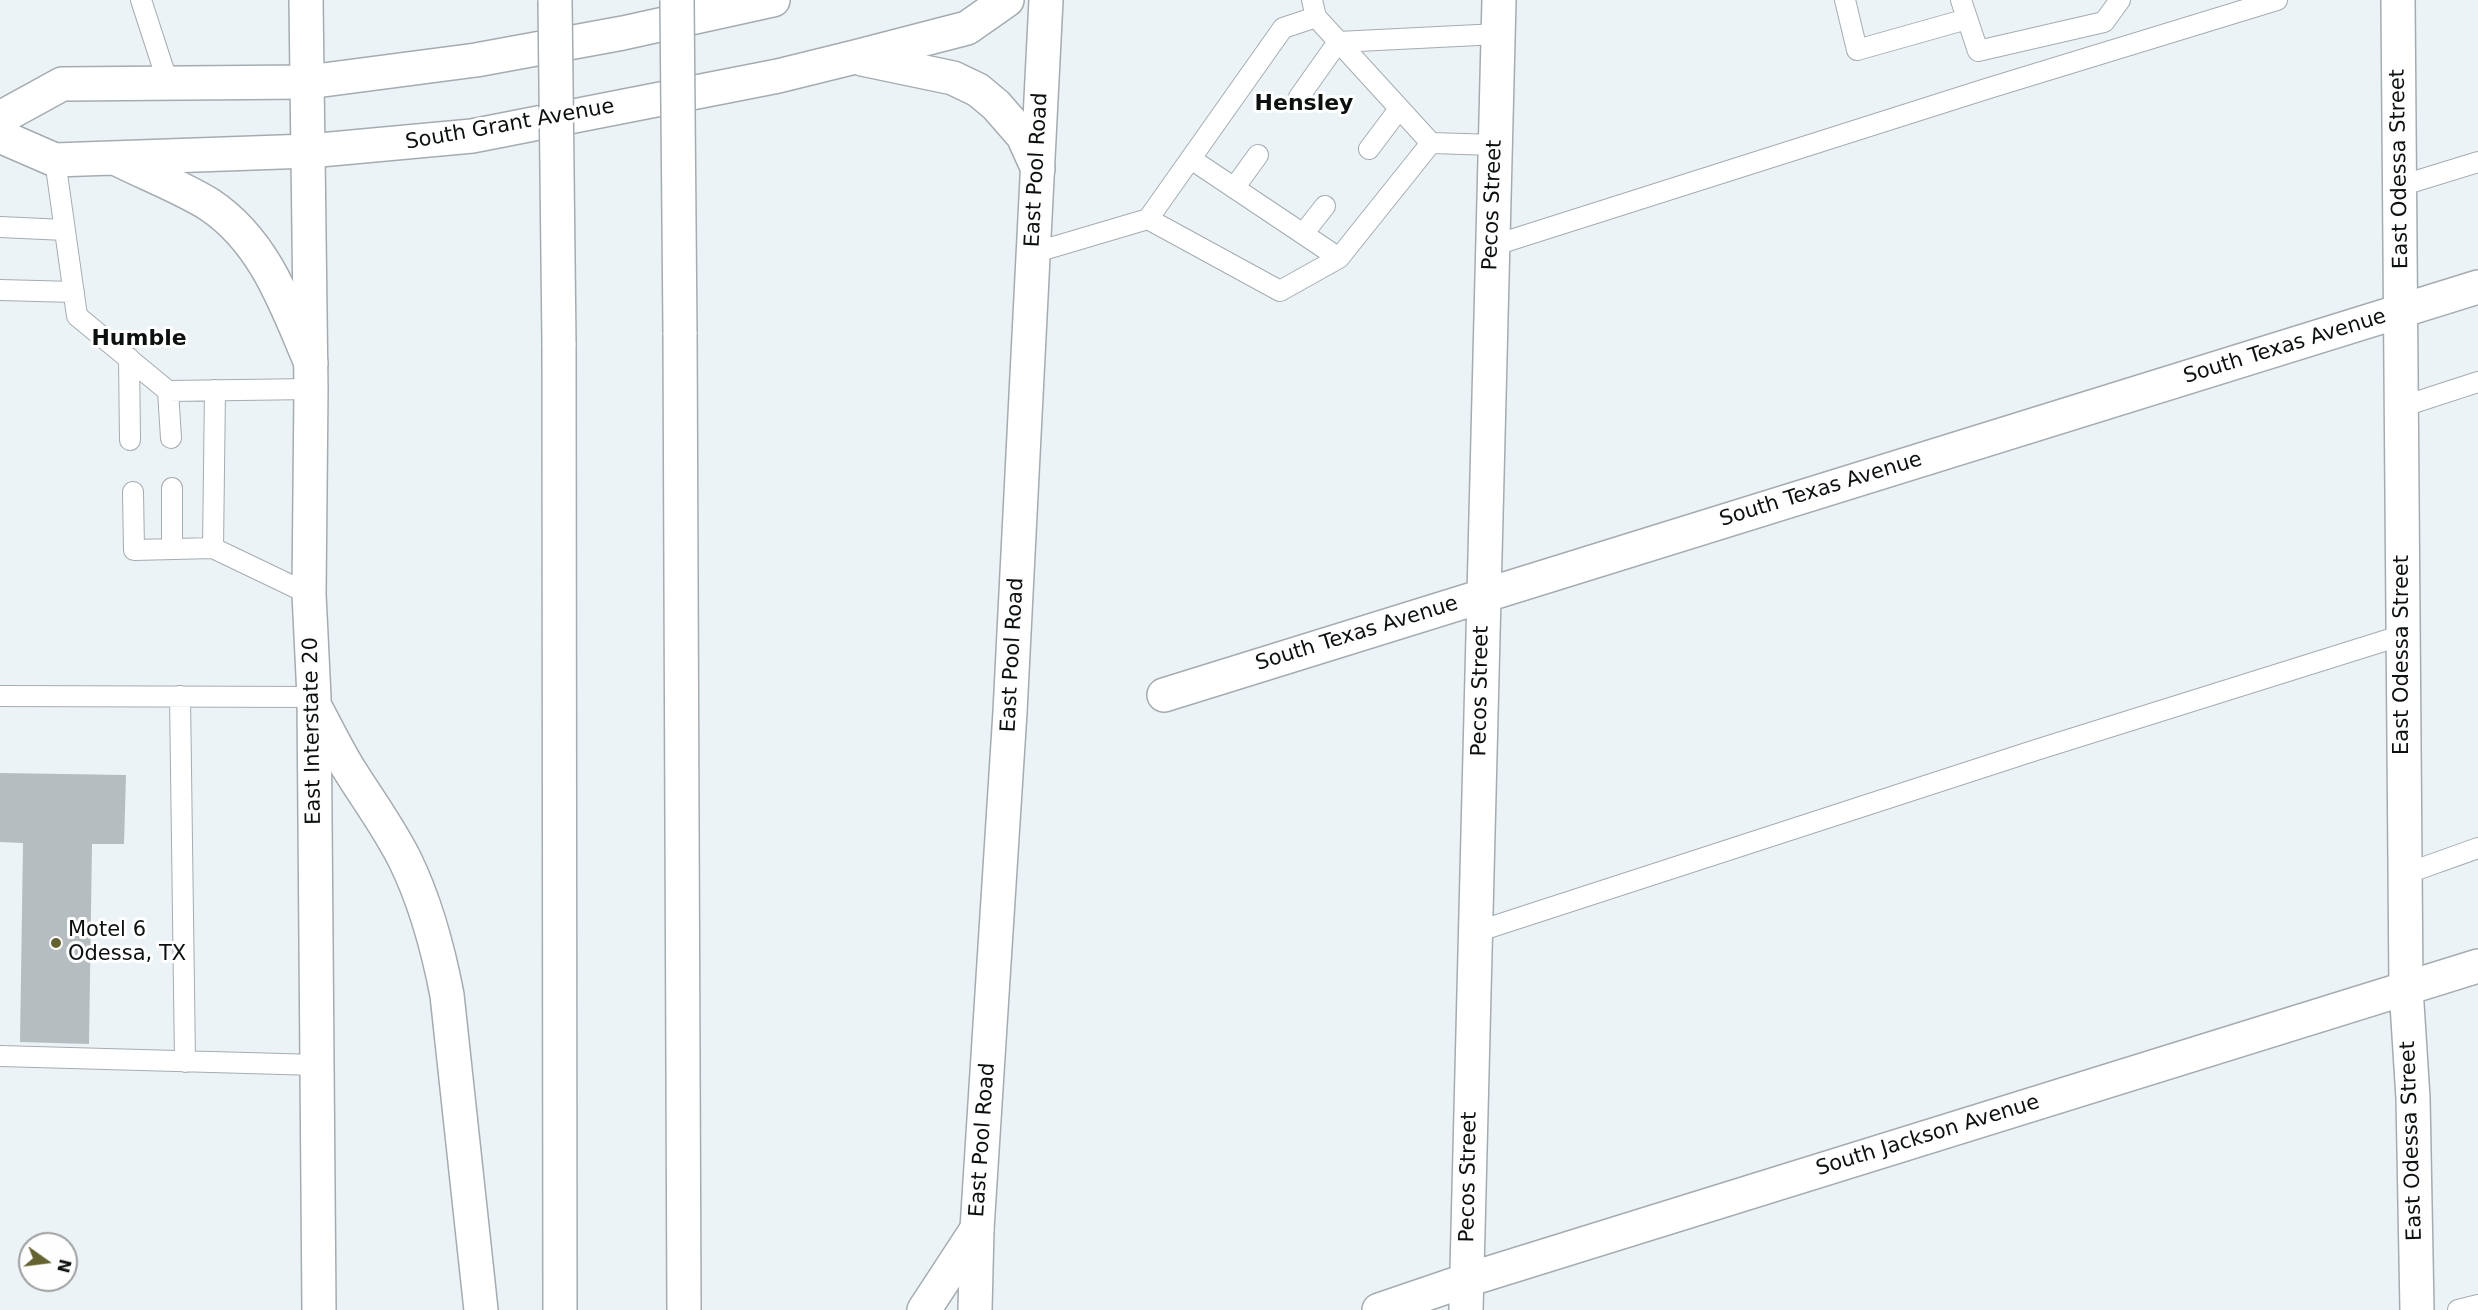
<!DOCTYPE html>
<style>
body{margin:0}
#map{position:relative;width:2478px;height:1310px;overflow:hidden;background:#ebf3f7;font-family:"DejaVu Sans",sans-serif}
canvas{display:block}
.north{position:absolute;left:18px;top:1232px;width:60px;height:60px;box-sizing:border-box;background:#fefefe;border:2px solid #9e9f9f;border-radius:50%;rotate:104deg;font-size:16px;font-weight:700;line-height:24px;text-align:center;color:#0d1011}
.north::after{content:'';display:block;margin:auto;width:21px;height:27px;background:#64622f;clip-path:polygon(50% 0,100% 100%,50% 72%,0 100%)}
</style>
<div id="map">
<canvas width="2478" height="1310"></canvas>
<div class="north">N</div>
</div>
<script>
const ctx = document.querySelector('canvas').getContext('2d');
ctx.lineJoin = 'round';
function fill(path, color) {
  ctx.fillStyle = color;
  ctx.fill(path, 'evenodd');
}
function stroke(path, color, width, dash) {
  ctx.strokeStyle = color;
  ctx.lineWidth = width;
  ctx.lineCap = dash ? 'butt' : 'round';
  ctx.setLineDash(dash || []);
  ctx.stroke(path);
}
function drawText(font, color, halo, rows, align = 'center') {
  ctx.font = font + ' "DejaVu Sans",sans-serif';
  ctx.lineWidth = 6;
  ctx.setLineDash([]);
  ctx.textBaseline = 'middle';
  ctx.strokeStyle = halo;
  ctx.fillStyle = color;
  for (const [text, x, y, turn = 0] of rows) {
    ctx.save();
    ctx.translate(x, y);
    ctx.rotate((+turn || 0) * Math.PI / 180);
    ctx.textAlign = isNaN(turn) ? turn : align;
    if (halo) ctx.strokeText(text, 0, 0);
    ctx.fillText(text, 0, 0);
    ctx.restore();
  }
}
fill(new Path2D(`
 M 0,773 L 126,775 L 124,844 L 92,844 L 89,1044 L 20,1042 L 23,843 L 0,842 Z`), '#b6bdc1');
const service = new Path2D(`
 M 141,0 L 168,83
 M 1312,0 L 1316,17 L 1431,143 L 1495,145
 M 1845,0 L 1857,50 L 1967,19
 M 1961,0 L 1978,51 L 2104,22 L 2120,0
 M 1299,97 L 1338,42 L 1498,34
 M 1369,149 L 1399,109
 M 1191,159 L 1339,258
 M 55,160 L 77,316 L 168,391 L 311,389
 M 2400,186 L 2478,162
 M 1234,188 L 1258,155
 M 1148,219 L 1280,291 L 1339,258 L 1431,143
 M 0,227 L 65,230
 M 1303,234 L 1325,206
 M 1492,246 L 1986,89 L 2277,0
 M 1033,253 L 1148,219 L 1283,28 L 1316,17
 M 0,290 L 74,292
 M 129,358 L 130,440
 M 215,390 L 213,548 L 309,594
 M 168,391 L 171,438
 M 2401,407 L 2478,382
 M 133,492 L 134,550 L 213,548
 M 172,549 L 172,488
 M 0,696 L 314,697
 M 180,696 L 185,1062
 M 2405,874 L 2478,848
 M 1476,932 L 2036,750 L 2403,635
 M 0,1056 L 317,1065
 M 2458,1310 L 2478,1305`);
const minor = new Path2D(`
 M 2398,0 L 2406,988 L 2413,1098 L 2417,1310
 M 1164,695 L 2478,287
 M 1379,1310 L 1467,1280 L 2478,966
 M 1466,1310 L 1499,0`);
const secondary = new Path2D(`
 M 306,0 L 311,389 L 309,594 L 314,697 L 319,1310
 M 975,1310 L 977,1229 L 1010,712 L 1046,0`);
const primary = new Path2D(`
 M 862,59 L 953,78 L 978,90 L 996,105 L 1023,136 L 1038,169
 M 0,118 L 62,84 L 308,82 L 476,60 L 623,33 L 773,0
 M 0,136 L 55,160 L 309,151 L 472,136 L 778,76 L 855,57 L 967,28 L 1007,0
 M 119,160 C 147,174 185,189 210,205 C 265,242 286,305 311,363`);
const motorway = new Path2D(`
 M 680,332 L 684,1310
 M 559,343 L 560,1310
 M 314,705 C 325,725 335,746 347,766 C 366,797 388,826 405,860 C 426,903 438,948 447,995 L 481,1310
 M 924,1310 L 977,1229`);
stroke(service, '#a5acb1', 22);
stroke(minor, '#a5acb1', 36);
stroke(secondary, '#a5acb1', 36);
stroke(primary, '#a5acb1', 36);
stroke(motorway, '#a5acb1', 36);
stroke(service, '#fff', 20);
stroke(minor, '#fff', 33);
stroke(secondary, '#fff', 33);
stroke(primary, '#fff', 33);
stroke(motorway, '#fff', 33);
const motorwayBridge = new Path2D(`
 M 555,0 L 559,343
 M 677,0 L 680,332`);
stroke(motorwayBridge, '#a5acb1', 36, []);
stroke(motorwayBridge, '#fff', 33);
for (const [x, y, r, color] of [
 [56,943,6,"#64622f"]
]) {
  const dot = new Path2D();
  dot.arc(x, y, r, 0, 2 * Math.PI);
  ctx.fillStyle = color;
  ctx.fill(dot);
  stroke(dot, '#fefefe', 2);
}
drawText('21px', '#0d1011', '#fefefe', [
 ["South Grant Avenue",510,125,-10],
 ["East Odessa Street",2400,169,-91],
 ["East Pool Road",1037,170,-87],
 ["Pecos Street",1493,205,-88],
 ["South Texas Avenue",2285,347,-17],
 ["South Texas Avenue",1821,490,-17],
 ["South Texas Avenue",1357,634,-17],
 ["East Pool Road",1013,655,-87],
 ["East Odessa Street",2403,655,-90],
 ["Pecos Street",1481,691,-89],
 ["East Interstate 20",313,731,-91],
 ["South Jackson Avenue",1928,1136,-17],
 ["East Pool Road",983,1140,-86],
 ["East Odessa Street",2412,1141,-92],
 ["Pecos Street",1469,1177,-89]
]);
drawText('21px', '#0d1011', '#fefefe', [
 ["Motel 6",68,931],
 ["Odessa, TX",68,955]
], 'left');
drawText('bold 22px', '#0d1011', '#fefefe', [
 ["Hensley",1304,104],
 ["Humble",139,339]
]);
</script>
